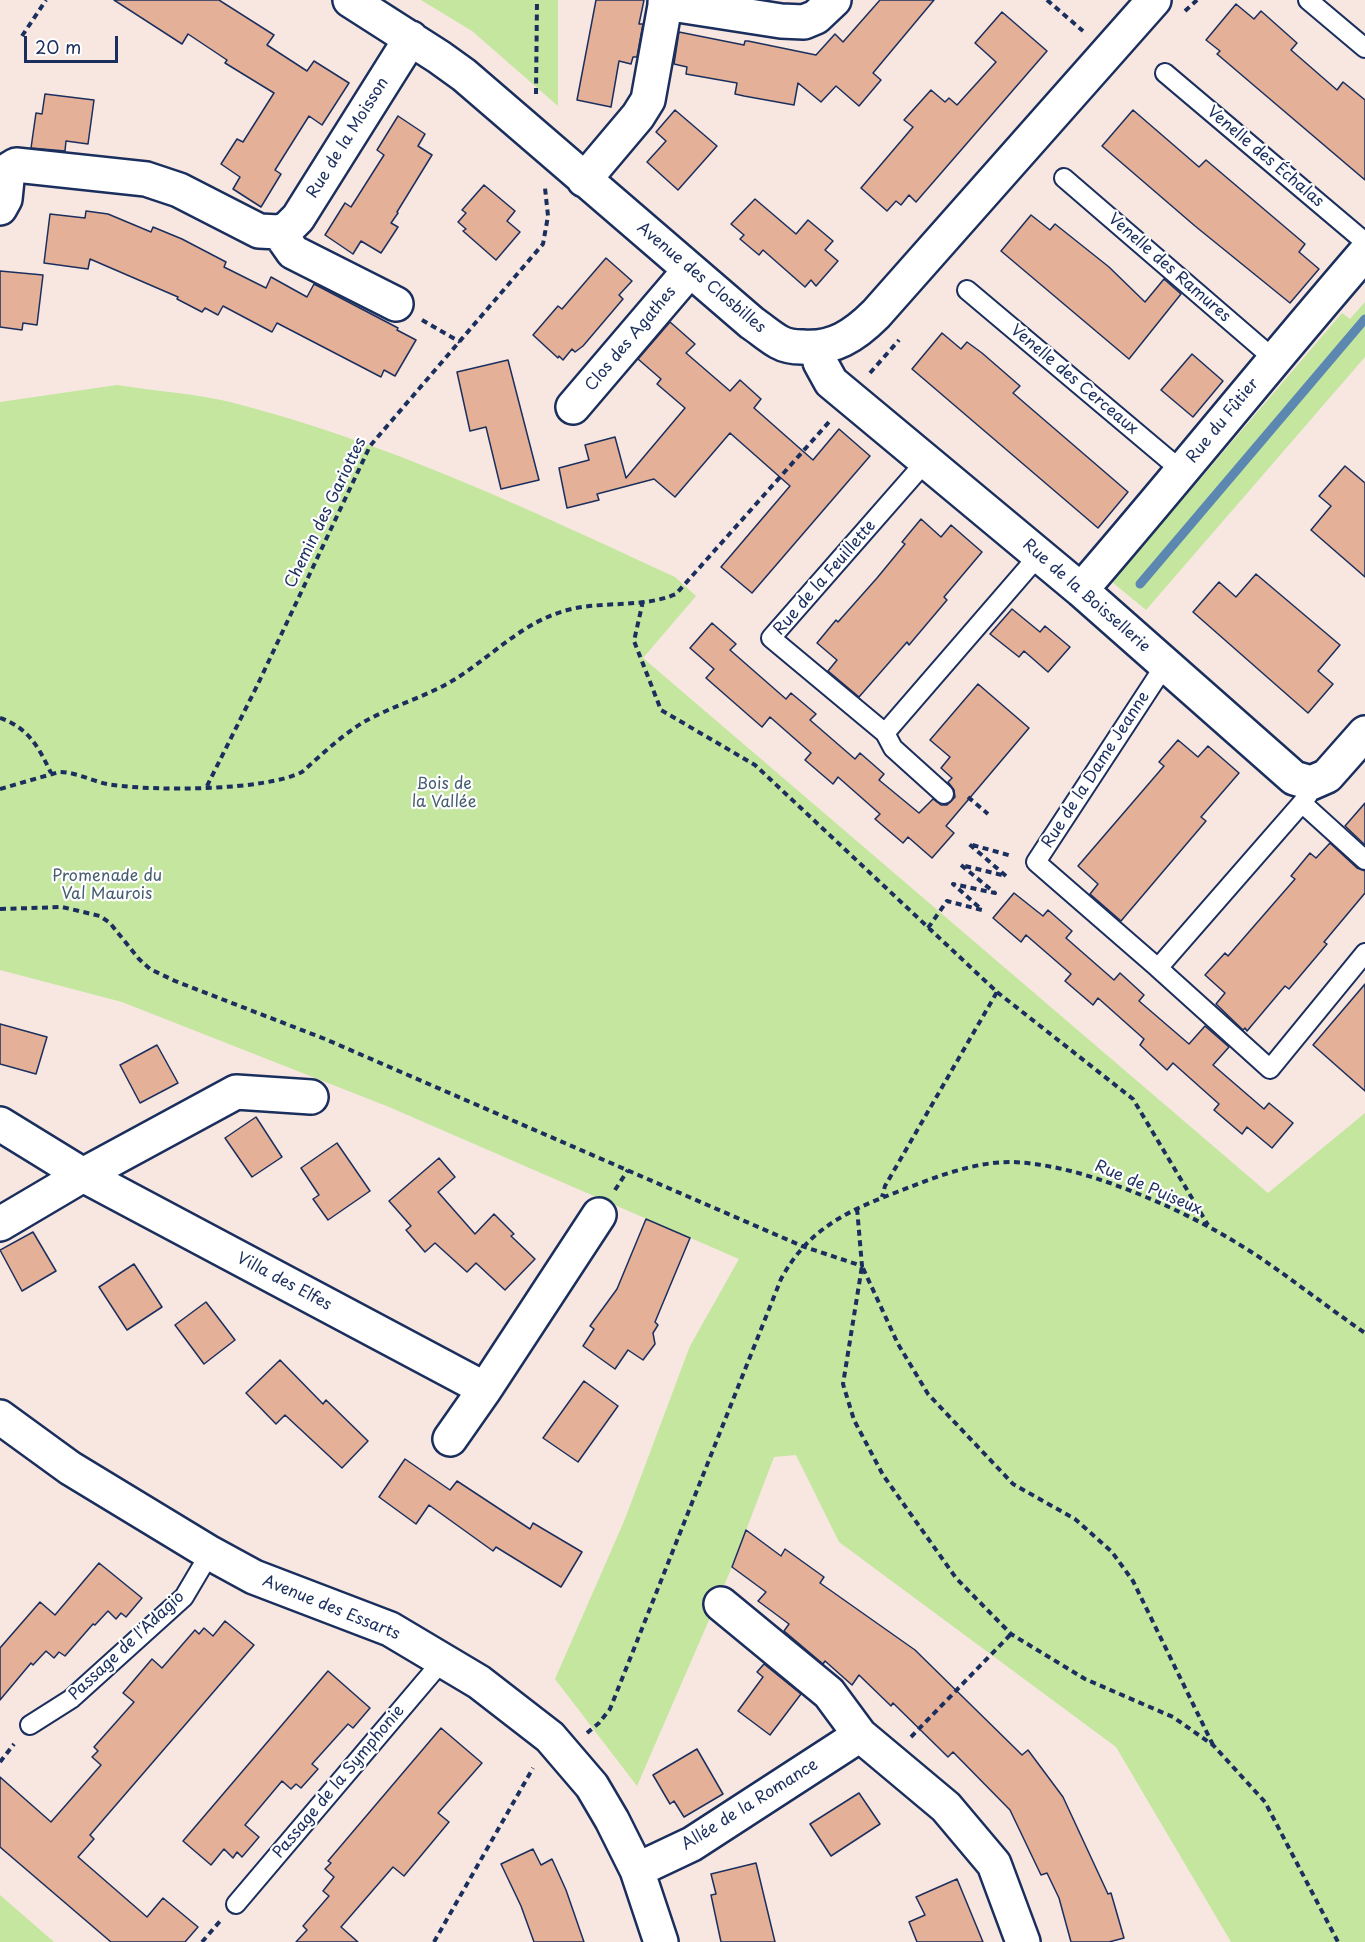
<!DOCTYPE html>
<meta charset="utf-8">
<style>
body{margin:0}
#map{position:relative;width:1365px;height:1942px;overflow:hidden;background:#f7e7e0;font-family:"Playpen Sans",sans-serif}
canvas{display:block}
.scale{position:absolute;left:24px;top:36px;width:94px;height:27px;box-sizing:border-box;border:3px solid #1b2f5e;border-top:0;padding-left:8px;font-size:18px;line-height:21px;white-space:nowrap;color:#1b2f5e;-webkit-text-stroke:4px #fff;paint-order:stroke}
</style>
<div id="map">
<canvas width="1365" height="1942"></canvas>
<div class="scale">20 m</div>
</div>
<script>
const ctx = document.querySelector('canvas').getContext('2d');
ctx.lineJoin = 'round';
function fill(path, color) {
  ctx.fillStyle = color;
  ctx.fill(path, 'evenodd');
}
function stroke(path, color, width, dash) {
  ctx.strokeStyle = color;
  ctx.lineWidth = width;
  ctx.lineCap = dash ? 'butt' : 'round';
  ctx.setLineDash(dash || []);
  ctx.stroke(path);
}
function drawText(font, color, halo, rows, align = 'center') {
  ctx.font = font + ' "Playpen Sans",sans-serif';
  ctx.lineWidth = 4.5;
  ctx.setLineDash([]);
  ctx.textBaseline = 'middle';
  ctx.strokeStyle = halo;
  ctx.fillStyle = color;
  for (const [text, x, y, turn = 0] of rows) {
    ctx.save();
    ctx.translate(x, y);
    ctx.rotate((+turn || 0) * Math.PI / 180);
    ctx.textAlign = isNaN(turn) ? turn : align;
    if (halo) ctx.strokeText(text, 0, 0);
    ctx.fillText(text, 0, 0);
    ctx.restore();
  }
}
fill(new Path2D(`
 M 421,0 L 558,0 L 558,106 L 472,31 Z
 M 1365,302 L 1365,357 L 1146,610 L 1112,582 L 1342,313 L 1350,319 Z
 M 117,385 C 154,391 193,393 230,402 C 385,441 530,510 675,577 L 696,596 L 643,658 L 1268,1193 L 1365,1113 L 1365,1942 L 1231,1942 L 1116,1747 L 839,1542 L 796,1455 L 774,1457 L 732,1567 L 637,1786 L 555,1679 L 625,1519 L 690,1346 L 739,1259 L 389,1107 L 122,1002 L 0,970 L 0,402 Z
 M 0,1895 L 54,1942 L 0,1942 Z`), '#c4e69f');
stroke(new Path2D(`
 M 1140,584 L 1365,319`), '#5c87b0', 9);
const building = new Path2D(`
 M 114,0 L 219,0 L 274,35 L 267,45 L 307,71 L 314,61 L 349,83 L 322,125 L 309,116 L 275,170 L 281,174 L 261,207 L 233,189 L 240,177 L 221,164 L 237,139 L 243,142 L 274,93 L 225,63 L 227,60 L 188,34 L 182,44 Z
 M 596,0 L 644,0 L 639,24 L 643,24 L 637,57 L 633,57 L 631,64 L 619,61 L 611,107 L 577,100 Z
 M 880,0 L 934,0 L 873,73 L 881,80 L 859,106 L 836,86 L 821,102 L 798,83 L 794,105 L 744,96 L 735,94 L 737,83 L 686,74 L 687,67 L 674,64 L 679,32 L 744,45 L 745,41 L 748,41 L 816,55 L 835,34 L 843,42 Z
 M 1236,4 L 1254,19 L 1261,11 L 1297,43 L 1291,50 L 1337,90 L 1343,82 L 1365,100 L 1365,180 L 1217,54 L 1220,51 L 1206,40 Z
 M 1002,12 L 1047,51 L 916,202 L 909,195 L 901,205 L 896,201 L 887,211 L 861,188 L 913,127 L 904,120 L 931,90 L 945,102 L 949,98 L 957,105 L 996,62 L 975,43 Z
 M 45,94 L 94,100 L 88,144 L 66,141 L 65,151 L 31,148 L 36,113 L 42,114 Z
 M 675,110 L 717,146 L 678,190 L 647,162 L 666,141 L 656,132 Z
 M 1133,110 L 1199,167 L 1206,160 L 1305,244 L 1299,252 L 1319,269 L 1290,303 L 1195,226 L 1102,146 Z
 M 398,116 L 425,134 L 418,146 L 432,155 L 397,212 L 398,213 L 391,223 L 398,227 L 381,253 L 361,241 L 353,254 L 325,235 L 345,203 L 351,207 L 384,155 L 377,150 Z
 M 484,185 L 515,211 L 507,221 L 520,232 L 496,260 L 463,231 L 466,229 L 458,222 L 466,213 L 462,210 Z
 M 755,199 L 796,234 L 808,220 L 833,241 L 825,250 L 838,261 L 816,286 L 811,280 L 805,287 L 763,250 L 759,255 L 740,239 L 744,235 L 731,224 Z
 M 86,211 L 108,214 L 151,232 L 153,227 L 182,239 L 226,262 L 224,267 L 266,288 L 271,277 L 307,297 L 314,284 L 398,328 L 397,330 L 416,340 L 395,376 L 384,370 L 381,377 L 277,323 L 272,332 L 223,306 L 218,315 L 205,308 L 202,312 L 177,299 L 178,297 L 90,259 L 88,269 L 44,263 L 50,214 L 85,218 Z
 M 1031,215 L 1050,230 L 1055,224 L 1109,267 L 1145,302 L 1164,279 L 1181,294 L 1129,359 L 1001,251 Z
 M 606,258 L 632,281 L 619,295 L 623,299 L 583,346 L 575,352 L 572,349 L 563,360 L 559,356 L 558,358 L 533,335 L 558,306 L 562,309 Z
 M 0,271 L 43,275 L 37,325 L 23,323 L 22,330 L 0,327 Z
 M 670,322 L 695,344 L 686,353 L 730,391 L 740,380 L 761,399 L 754,408 L 813,460 L 839,429 L 870,456 L 752,593 L 721,567 L 790,486 L 730,433 L 675,497 L 654,479 L 597,494 L 599,500 L 567,508 L 559,468 L 589,460 L 585,445 L 615,437 L 626,478 L 685,408 L 657,384 L 661,379 L 638,359 Z
 M 942,333 L 961,349 L 967,342 L 982,353 L 1020,386 L 1013,393 L 1128,492 L 1098,528 L 912,369 Z
 M 1192,354 L 1223,381 L 1193,417 L 1161,390 Z
 M 508,360 L 539,480 L 501,489 L 486,427 L 470,431 L 457,372 Z
 M 1345,466 L 1365,483 L 1365,577 L 1311,530 L 1331,506 L 1319,496 Z
 M 921,519 L 941,537 L 951,525 L 982,552 L 944,597 L 947,600 L 909,645 L 907,642 L 859,697 L 828,671 L 837,660 L 817,643 L 836,620 L 838,622 L 877,578 L 905,544 L 902,542 Z
 M 1256,574 L 1340,645 L 1318,671 L 1333,684 L 1308,713 L 1193,612 L 1219,582 L 1236,597 Z
 M 1012,609 L 1040,632 L 1045,626 L 1070,647 L 1048,672 L 1024,651 L 1019,657 L 990,634 Z
 M 712,623 L 736,644 L 730,650 L 786,699 L 791,693 L 816,714 L 810,720 L 855,759 L 860,753 L 884,774 L 879,780 L 919,813 L 933,799 L 941,805 L 947,805 L 955,797 L 954,790 L 948,782 L 952,778 L 941,768 L 950,757 L 930,740 L 978,684 L 1029,728 L 946,826 L 954,833 L 932,858 L 908,837 L 903,843 L 875,819 L 880,814 L 838,777 L 833,784 L 805,760 L 811,753 L 770,717 L 762,727 L 706,678 L 714,669 L 690,648 Z
 M 1178,740 L 1198,757 L 1208,746 L 1239,773 L 1201,817 L 1206,821 L 1121,921 L 1090,894 L 1098,884 L 1078,866 L 1164,766 L 1159,762 Z
 M 1365,803 L 1365,845 L 1345,826 Z
 M 1330,843 L 1357,868 L 1365,871 L 1365,893 L 1324,942 L 1327,944 L 1289,989 L 1285,986 L 1247,1031 L 1245,1028 L 1243,1030 L 1216,1004 L 1225,993 L 1205,975 L 1225,953 L 1228,956 L 1295,879 L 1291,876 L 1310,853 L 1316,858 Z
 M 1014,893 L 1043,916 L 1048,910 L 1072,931 L 1066,938 L 1114,980 L 1120,973 L 1144,995 L 1139,1001 L 1189,1044 L 1205,1026 L 1229,1047 L 1213,1065 L 1264,1109 L 1269,1103 L 1293,1123 L 1272,1148 L 1247,1127 L 1242,1134 L 1214,1110 L 1219,1104 L 1173,1063 L 1167,1070 L 1140,1045 L 1144,1039 L 1098,998 L 1093,1005 L 1065,981 L 1071,974 L 1026,935 L 1021,942 L 993,918 Z
 M 1365,984 L 1365,1091 L 1313,1045 Z
 M 0,1024 L 47,1037 L 36,1074 L 0,1064 Z
 M 157,1045 L 178,1083 L 140,1103 L 120,1065 Z
 M 256,1117 L 282,1157 L 252,1177 L 225,1138 Z
 M 337,1143 L 370,1191 L 328,1220 L 313,1199 L 319,1195 L 301,1168 Z
 M 439,1158 L 455,1177 L 438,1192 L 475,1234 L 494,1214 L 514,1234 L 511,1236 L 535,1259 L 505,1290 L 476,1263 L 467,1272 L 435,1243 L 425,1252 L 406,1230 L 411,1226 L 389,1201 Z
 M 646,1219 L 690,1238 L 655,1322 L 658,1325 L 653,1333 L 655,1344 L 643,1360 L 628,1350 L 615,1369 L 583,1346 L 594,1329 L 590,1326 L 617,1289 Z
 M 33,1232 L 56,1271 L 22,1291 L 0,1250 Z
 M 134,1264 L 162,1307 L 127,1330 L 99,1287 Z
 M 206,1302 L 235,1340 L 204,1364 L 175,1325 Z
 M 280,1360 L 323,1404 L 326,1400 L 368,1441 L 342,1468 L 285,1415 L 276,1424 L 246,1393 Z
 M 584,1381 L 618,1406 L 578,1462 L 543,1438 Z
 M 405,1459 L 450,1490 L 457,1481 L 530,1529 L 533,1523 L 582,1552 L 561,1587 L 496,1547 L 493,1551 L 429,1505 L 416,1524 L 379,1497 Z
 M 746,1530 L 781,1556 L 785,1549 L 824,1577 L 820,1583 L 915,1650 L 1022,1755 L 1028,1750 L 1063,1797 L 1108,1894 L 1111,1893 L 1124,1938 L 1109,1942 L 1071,1942 L 1059,1898 L 1047,1873 L 1041,1875 L 1010,1810 L 953,1752 L 948,1757 L 893,1703 L 891,1706 L 859,1675 L 852,1685 L 825,1661 L 823,1664 L 784,1631 L 789,1624 L 758,1601 L 766,1592 L 732,1567 Z
 M 99,1563 L 142,1598 L 126,1617 L 121,1613 L 116,1619 L 108,1611 L 95,1625 L 93,1624 L 65,1656 L 59,1652 L 54,1658 L 46,1651 L 33,1665 L 31,1663 L 0,1700 L 0,1648 L 40,1602 L 55,1615 Z
 M 225,1621 L 254,1645 L 90,1835 L 94,1839 L 78,1857 L 147,1917 L 163,1898 L 198,1927 L 185,1942 L 111,1942 L 0,1847 L 0,1777 L 51,1822 L 101,1765 L 92,1757 L 98,1751 L 94,1747 L 134,1702 L 123,1693 L 152,1659 L 162,1668 L 195,1630 L 199,1634 L 204,1628 L 213,1636 Z
 M 764,1664 L 801,1694 L 770,1735 L 738,1711 L 763,1677 L 757,1672 Z
 M 328,1671 L 370,1708 L 353,1728 L 348,1724 L 312,1764 L 318,1769 L 301,1788 L 296,1784 L 291,1789 L 282,1781 L 245,1825 L 259,1837 L 242,1857 L 237,1852 L 233,1858 L 224,1849 L 211,1865 L 183,1841 Z
 M 441,1728 L 482,1763 L 438,1813 L 449,1822 L 404,1876 L 393,1867 L 341,1927 L 358,1942 L 296,1942 L 307,1930 L 303,1926 L 329,1896 L 323,1891 L 334,1877 L 325,1869 L 331,1863 L 328,1861 Z
 M 697,1749 L 723,1794 L 684,1817 L 674,1801 L 670,1804 L 653,1775 Z
 M 859,1793 L 880,1824 L 831,1856 L 810,1824 Z
 M 533,1849 L 541,1865 L 552,1859 L 566,1890 L 584,1942 L 534,1942 L 521,1906 L 501,1864 Z
 M 756,1863 L 775,1942 L 721,1942 L 711,1895 L 716,1894 L 711,1874 Z
 M 957,1879 L 983,1942 L 917,1942 L 909,1922 L 925,1915 L 916,1897 Z`);
fill(building, '#e4b098');
stroke(building, '#1b2f5e', 1.5);
const lane = new Path2D(`
 M 1308,0 L 1365,48
 M 1165,73 L 1365,242
 M 1064,178 L 1274,359
 M 967,290 L 1182,471
 M 927,460 L 771,638 L 885,733 L 893,748 L 944,794
 M 1165,665 L 1036,862 L 1158,968 L 1302,803 L 1308,795 L 1311,783
 M 885,733 L 1039,555
 M 1302,803 L 1365,860
 M 1158,968 L 1270,1069 L 1365,953
 M 30,1725 L 71,1699 L 184,1597 L 210,1553
 M 236,1904 L 443,1660`);
const street = new Path2D(`
 M 350,0 L 439,57 L 464,75 L 752,323 C 761,329 770,337 779,342 C 786,346 795,347 802,347 C 833,350 855,335 876,314 L 1154,0
 M 665,3 L 781,21 L 804,22 L 816,17 L 834,0
 M 584,180 L 638,116 L 648,100 L 666,0
 M 0,208 L 5,199 L 8,170 L 16,165 L 146,179 L 179,190 L 259,231 L 279,232 L 287,229 L 298,218 L 411,38
 M 279,232 L 293,252 L 396,304
 M 818,348 L 820,362 L 831,382 L 1081,590 L 1294,778 L 1311,783 L 1327,776 L 1365,733
 M 573,407 L 689,271
 M 1081,590 C 1177,479 1269,364 1365,253
 M 0,1124 L 83,1175 L 485,1389 L 599,1215
 M 0,1224 L 83,1175 L 236,1092 L 311,1097
 M 0,1417 L 70,1468 L 210,1553 L 254,1577 L 390,1629 L 479,1682 L 550,1737 L 592,1786 L 612,1820 L 637,1870 L 661,1942
 M 450,1439 L 485,1389
 M 721,1604 L 829,1693 L 860,1735
 M 637,1870 L 692,1844 L 860,1735 L 946,1807 L 994,1864 L 1023,1942`);
stroke(lane, '#1b2f5e', 22);
stroke(street, '#1b2f5e', 38);
stroke(new Path2D(`
 M 1047,0 L 1083,31
 M 1185,11 L 1197,0
 M 22,36 L 46,0
 M 536,94 L 537,0
 M 422,320 L 460,342
 M 870,373 L 899,340
 M 643,601 L 634,641 L 661,710 L 755,765 L 997,992 L 885,1186 L 882,1197
 M 0,718 C 29,728 39,748 51,773
 M 207,786 L 257,686 L 370,446 L 543,244 L 548,216 L 545,188
 M 0,789 L 59,772 C 78,772 95,783 113,785 C 156,791 264,791 302,772 C 321,755 340,737 362,723 C 393,705 430,696 460,676 C 495,653 523,623 564,611 C 600,600 641,609 676,594 L 829,422
 M 968,797 L 988,814
 M 0,909 L 62,907 L 100,916 L 110,923 L 139,959 L 150,969 L 175,981 L 325,1039 L 802,1246 L 862,1266 L 857,1208
 M 928,928 L 947,901 L 982,910 L 953,884 L 995,893 L 961,865 L 1006,876 L 969,844 L 1012,856
 M 997,992 L 1133,1099 L 1208,1225
 M 615,1190 L 628,1170
 M 587,1733 L 599,1723 L 610,1709 L 781,1279 C 808,1229 847,1211 897,1192 C 933,1178 972,1162 1011,1162 C 1042,1163 1075,1171 1104,1181 C 1159,1200 1213,1226 1262,1259 C 1297,1283 1330,1309 1365,1333
 M 911,1737 L 1011,1634
 M 1213,1745 L 1133,1581 L 1112,1552 L 1075,1519 L 1013,1484 L 928,1394 L 898,1344 L 862,1266 L 843,1384 L 854,1420 L 883,1475 L 956,1578 L 1011,1634 L 1085,1679 L 1173,1717 L 1213,1745 L 1265,1802 L 1338,1942
 M 0,1762 L 14,1744
 M 202,1942 L 221,1920
 M 434,1942 L 533,1768`), '#1b2f5e', 4, [6, 4.5]);
stroke(lane, '#fff', 18);
stroke(street, '#fff', 33);
drawText('16px', '#1b2f5e', '#fff', [
 ["Rue de la Moisson",348,138,-58],
 ["Venelle des Échalas",1265,157,40],
 ["Venelle des Ramures",1169,268,41],
 ["Avenue des Closbilles",701,278,40],
 ["Clos des Agathes",631,339,-50],
 ["Venelle des Cerceaux",1074,380,40],
 ["Rue du Fûtier",1223,421,-51],
 ["Chemin des Gariottes",326,513,-64],
 ["Rue de la Feuillette",825,578,-49],
 ["Rue de la Boissellerie",1086,596,41],
 ["Rue de la Dame Jeanne",1096,770,-57],
 ["Rue de Puiseux",1148,1188,23],
 ["Villa des Elfes",284,1282,28],
 ["Avenue des Essarts",331,1608,22],
 ["Passage de l'Adagio",127,1646,-43],
 ["Passage de la Symphonie",339,1782,-50],
 ["Allée de la Romance",750,1805,-32]
]);
drawText('16px', '#455d6e', '#fff', [
 ["Bois de",444,785],
 ["la Vallée",444,803],
 ["Promenade du",107,877],
 ["Val Maurois",107,895]
]);
</script>
